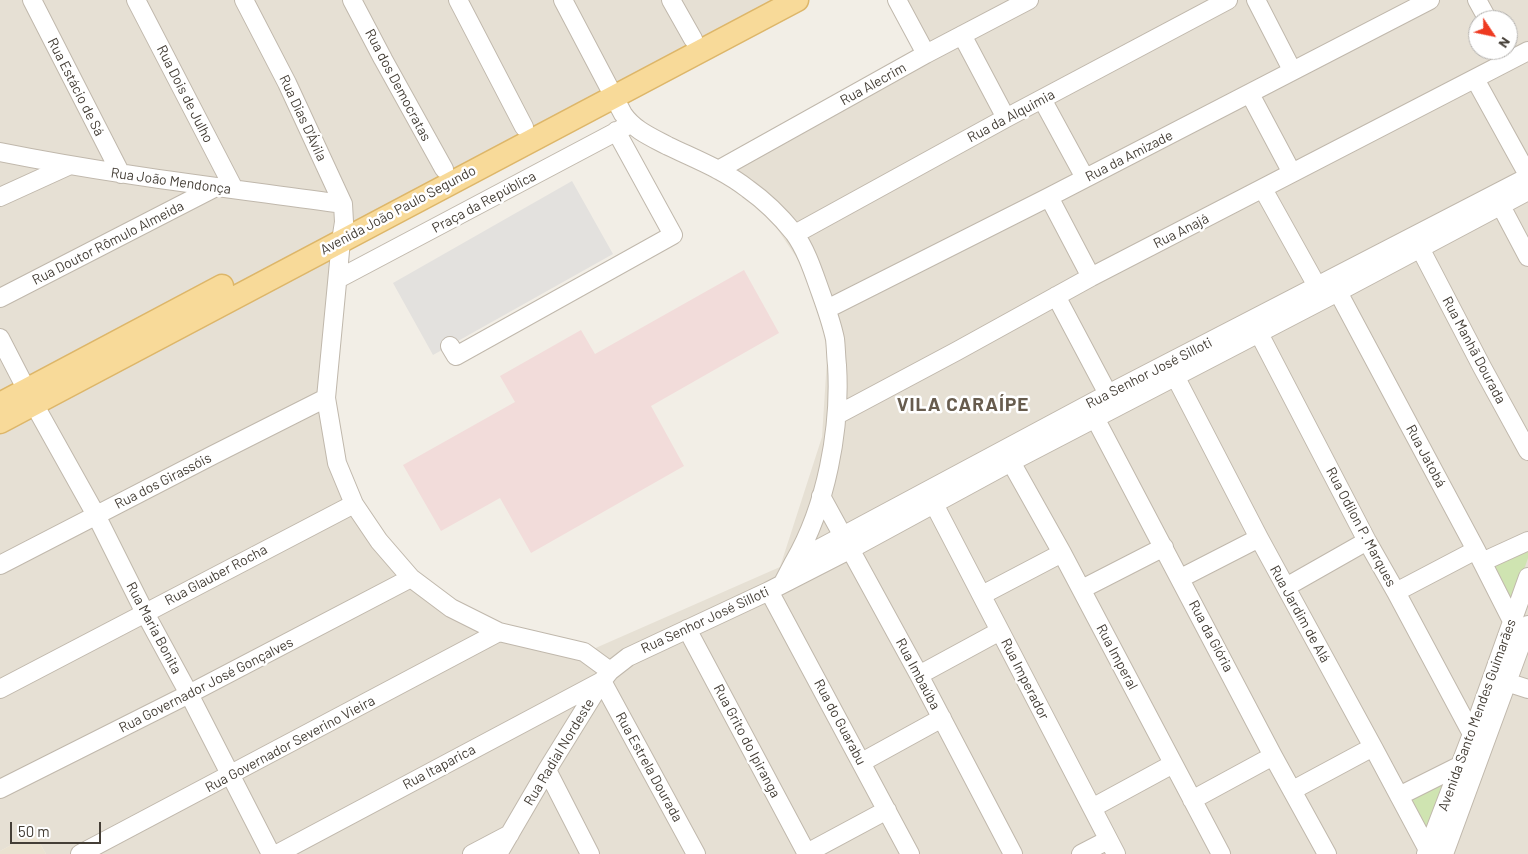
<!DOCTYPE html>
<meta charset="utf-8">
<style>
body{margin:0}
#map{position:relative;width:1528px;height:854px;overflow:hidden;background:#f2eee6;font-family:Barlow,sans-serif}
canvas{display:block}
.north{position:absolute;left:1468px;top:10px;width:50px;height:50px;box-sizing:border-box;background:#fff;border:1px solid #b4b2af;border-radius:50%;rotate:124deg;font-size:14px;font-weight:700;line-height:20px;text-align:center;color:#443e36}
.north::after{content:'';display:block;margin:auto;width:18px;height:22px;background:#ee3a21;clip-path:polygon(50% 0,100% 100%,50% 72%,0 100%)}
.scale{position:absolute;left:10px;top:822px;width:91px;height:22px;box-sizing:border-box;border:2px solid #443e36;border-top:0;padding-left:6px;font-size:15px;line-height:18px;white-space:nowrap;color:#443e36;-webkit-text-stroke:4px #fff;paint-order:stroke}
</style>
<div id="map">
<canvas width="1528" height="854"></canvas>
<div class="north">N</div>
<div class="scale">50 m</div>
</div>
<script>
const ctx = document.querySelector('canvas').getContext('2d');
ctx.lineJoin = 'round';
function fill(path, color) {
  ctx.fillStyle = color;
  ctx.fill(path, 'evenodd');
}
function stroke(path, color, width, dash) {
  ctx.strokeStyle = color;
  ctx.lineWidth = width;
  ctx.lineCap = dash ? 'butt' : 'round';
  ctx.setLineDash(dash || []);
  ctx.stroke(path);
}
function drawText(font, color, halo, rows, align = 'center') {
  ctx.font = font + ' Barlow,sans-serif';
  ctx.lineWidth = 5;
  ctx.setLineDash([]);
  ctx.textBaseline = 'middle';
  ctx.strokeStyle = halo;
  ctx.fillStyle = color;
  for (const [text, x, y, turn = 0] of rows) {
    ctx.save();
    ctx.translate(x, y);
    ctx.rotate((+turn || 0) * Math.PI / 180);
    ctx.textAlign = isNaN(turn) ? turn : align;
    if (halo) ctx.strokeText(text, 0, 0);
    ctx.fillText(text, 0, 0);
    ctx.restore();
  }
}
fill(new Path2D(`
 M 0,0 L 784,0 L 343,233 L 334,417 L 353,496 L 418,583 L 501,625 L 591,650 L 780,567 L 822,437 L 828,344 L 811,279 L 729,157 L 921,53 L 889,0 L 1528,0 L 1528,854 L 46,854 L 34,833 L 0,851 ZM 1478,20 L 1508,20 L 1508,50 L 1478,50 Z`), '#e6e0d4');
fill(new Path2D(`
 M 34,833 L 46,854 L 0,854 L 0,851 Z`), '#eae2d1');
fill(new Path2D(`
 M 744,270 L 779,333 L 651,406 L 684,466 L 531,553 L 500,498 L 441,531 L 403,465 L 515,402 L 500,376 L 581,330 L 595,354 Z`), '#f2dcda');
fill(new Path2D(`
 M 1528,548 L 1528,558 L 1511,608 L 1491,565 Z
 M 1445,782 L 1425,834 L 1406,798 Z`), '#cfe4b1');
fill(new Path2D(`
 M 572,181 L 613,254 L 433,355 L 393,283 Z`), '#e3e1de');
const minor = new Path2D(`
 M 32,0 L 121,174
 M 136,0 L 234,189
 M 244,0 L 287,83 L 343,204 L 344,222 L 341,241 L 326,398 L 337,463 L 354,504 L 379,541 L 411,578 L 451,608 L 499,632 L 584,652 L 610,671
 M 352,0 L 383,59 L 444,169
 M 458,0 L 524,127
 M 563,0 L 623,114 C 634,130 651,137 668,146 C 695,159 724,170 748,189 C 765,201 781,217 794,233 C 805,248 812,268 818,285 C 824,302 831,320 835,339 C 836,347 836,357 837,365 C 841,429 826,507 794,562
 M 671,0 L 693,39
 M 897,0 L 926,54
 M 1256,0 L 1292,70
 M 1477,0 L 1488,20
 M 962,35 L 1006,118
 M 1475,79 L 1528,175
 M 1250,94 L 1292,173
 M 1042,99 L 1085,178
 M 0,152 C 114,175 228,188 343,204
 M 718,170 L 926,54 L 1029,0
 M 1263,189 L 1317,286
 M 0,197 L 68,166
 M 1049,197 L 1091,277
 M 1501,206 L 1528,257
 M 795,234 L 1006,118 L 1228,0
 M 1420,248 L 1482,367 L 1528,451
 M 338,279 L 625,127
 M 1338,292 L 1476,550 L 1512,621
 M 1056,296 L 1108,394
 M 0,298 L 216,187
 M 827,309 L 1049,197 L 1430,0
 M 1253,322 L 1367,541 L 1396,592 L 1472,734
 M 0,338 L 34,404 L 96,515 L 145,613 L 189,694 L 271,854
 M 450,346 L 456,356 L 673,235 L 616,131
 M 1175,376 L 1259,538 L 1373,747 L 1428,850
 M 837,415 L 957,351 L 1091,277 L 1528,51
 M 1095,418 L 1273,756 L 1327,854
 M 1011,462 L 1062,553 L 1221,854
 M 821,496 L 919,675 L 1013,854
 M 934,504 L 1116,854
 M 1482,562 L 1528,541
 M 0,565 L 213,455 L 326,398
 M 1181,578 L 1259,538
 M 783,583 L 794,562 L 1108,394 L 1528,177
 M 1286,587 L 1367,541
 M 1082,589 L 1164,547
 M 769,591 L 910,854
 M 1396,592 L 1476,550
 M 982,595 L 1062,553
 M 687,629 L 807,854
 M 919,675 L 1000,631
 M 1497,679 L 1528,689
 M 0,689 L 354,504
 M 862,762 L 942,718
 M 547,770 L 590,854
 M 0,789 L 189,694 L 411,578
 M 1293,790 L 1373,747
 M 1399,796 L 1459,766
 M 1192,800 L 1273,756
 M 1092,808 L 1173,764
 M 807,853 L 887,810
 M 80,854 L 499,632
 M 277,854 L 602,681 L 696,854
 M 472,854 L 510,834
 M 498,854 L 547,770 L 602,681 L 610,671 L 628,657 L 769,591 L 851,549 L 1011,462 L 1338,292 L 1528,191
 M 1081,854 L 1108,840
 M 1426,854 L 1472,734 L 1528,577
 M 1444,854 L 1528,625`);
const major = new Path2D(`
 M 0,404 L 222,286
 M 0,422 L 797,0`);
stroke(minor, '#c0b8ac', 20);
stroke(major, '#ddb669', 25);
stroke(minor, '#fff', 18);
stroke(major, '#f8da99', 22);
drawText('14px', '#443e36', '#fff', [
 ["Rua Alecrim",873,84,-29],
 ["Rua dos Democratas",398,85,62],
 ["Rua Estácio de Sá",76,87,63],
 ["Rua Dois de Julho",185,94,63],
 ["Rua da Alquimia",1011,116,-28],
 ["Rua Dias D'Ávila",303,118,65],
 ["Rua da Amizade",1129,156,-27],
 ["Rua João Mendonça",171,181,8],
 ["Praça da República",484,202,-28],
 ["Avenida João Paulo Segundo",398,210,-28],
 ["Rua Anajá",1181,231,-27],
 ["Rua Doutor Rômulo Almeida",108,243,-27],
 ["Rua Manhã Dourada",1474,350,62],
 ["Rua Senhor José Silloti",1149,373,-27],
 ["Rua Jatobá",1426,456,62],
 ["Rua dos Girassóis",163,481,-27],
 ["Rua Odilon P. Marques",1361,527,62],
 ["Rua Glauber Rocha",216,575,-28],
 ["Rua Jardim de Alá",1300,614,61],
 ["Rua Senhor José Silloti",705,620,-25],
 ["Rua Maria Bonita",154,628,62],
 ["Rua da Glória",1211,636,62],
 ["Rua Imperal",1117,657,62],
 ["Rua Imbaúba",918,674,62],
 ["Rua Imperador",1025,679,63],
 ["Rua Governador José Gonçalves",206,685,-27],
 ["Avenida Santo Mendes Guimarães",1477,715,-70],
 ["Rua do Guarabu",840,722,62],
 ["Rua Grito do Ipiranga",747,741,62],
 ["Rua Governador Severino Vieira",290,744,-28],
 ["Rua Radial Nordeste",559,752,-59],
 ["Rua Itaparica",439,767,-28],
 ["Rua Estrela Dourada",649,767,61]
]);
ctx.letterSpacing = '1px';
drawText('bold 19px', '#675c4e', '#fff', [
 ["VILA CARAÍPE",963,405]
]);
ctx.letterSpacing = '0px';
</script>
